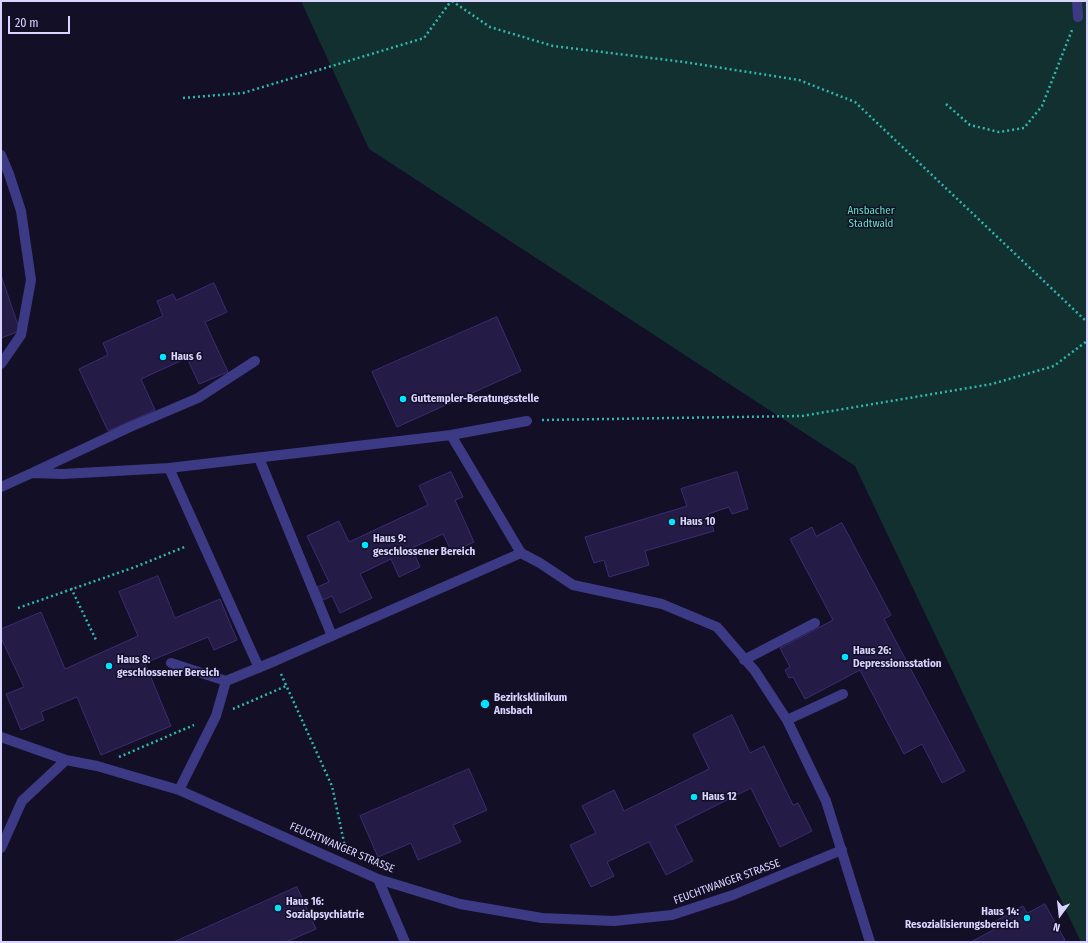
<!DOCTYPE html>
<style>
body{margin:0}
#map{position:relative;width:1088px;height:943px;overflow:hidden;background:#130f26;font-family:"Fira Sans Condensed",sans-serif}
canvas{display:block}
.frame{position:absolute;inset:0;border:2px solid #d9d4ff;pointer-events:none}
.north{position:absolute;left:1040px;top:895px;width:40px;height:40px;-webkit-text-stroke:3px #130f26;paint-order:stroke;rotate:195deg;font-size:11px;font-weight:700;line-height:16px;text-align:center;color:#d9d4ff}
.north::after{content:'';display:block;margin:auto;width:14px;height:18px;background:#d9d4ff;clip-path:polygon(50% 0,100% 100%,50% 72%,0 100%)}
.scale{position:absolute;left:8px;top:16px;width:62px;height:18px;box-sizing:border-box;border:2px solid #d9d4ff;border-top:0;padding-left:5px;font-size:12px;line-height:14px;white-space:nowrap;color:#d9d4ff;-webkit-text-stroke:3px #130f26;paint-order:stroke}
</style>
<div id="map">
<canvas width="1088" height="943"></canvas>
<div class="frame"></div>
<div class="north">N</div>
<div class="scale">20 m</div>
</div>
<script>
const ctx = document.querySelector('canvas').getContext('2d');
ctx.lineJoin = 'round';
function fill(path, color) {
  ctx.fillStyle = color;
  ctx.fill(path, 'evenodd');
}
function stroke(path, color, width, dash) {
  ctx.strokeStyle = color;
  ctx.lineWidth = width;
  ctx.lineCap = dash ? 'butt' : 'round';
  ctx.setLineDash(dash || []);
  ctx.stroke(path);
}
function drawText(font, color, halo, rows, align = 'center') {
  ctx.font = font + ' "Fira Sans Condensed",sans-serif';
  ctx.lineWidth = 3;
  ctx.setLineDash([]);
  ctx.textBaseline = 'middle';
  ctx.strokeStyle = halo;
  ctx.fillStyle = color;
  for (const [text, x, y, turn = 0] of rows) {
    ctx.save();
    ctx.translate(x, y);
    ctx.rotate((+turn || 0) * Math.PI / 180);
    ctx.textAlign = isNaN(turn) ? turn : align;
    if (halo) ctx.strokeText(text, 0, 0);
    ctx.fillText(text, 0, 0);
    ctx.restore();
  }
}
fill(new Path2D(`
 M 301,1 L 1087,1 L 1087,942 L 1081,942 L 855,466 L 369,149 Z`), '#12302f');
const building = new Path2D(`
 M 1,275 L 20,331 L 1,338 Z
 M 214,283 L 227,312 L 205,322 L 228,372 L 199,384 L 187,358 L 141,379 L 155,410 L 108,431 L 79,369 L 108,355 L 103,343 L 163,316 L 157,301 L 173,294 L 176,300 Z
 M 497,317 L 521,371 L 397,427 L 372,372 Z
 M 451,472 L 463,497 L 455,500 L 474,542 L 452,552 L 443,534 L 412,548 L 420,567 L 399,577 L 391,559 L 360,574 L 372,598 L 340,613 L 332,596 L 323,600 L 317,587 L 329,582 L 307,536 L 339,521 L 349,542 L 428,505 L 419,486 Z
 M 737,472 L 748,509 L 732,514 L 729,507 L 708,514 L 714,531 L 645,551 L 649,565 L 609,577 L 604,560 L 594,563 L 585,537 L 687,506 L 681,489 Z
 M 842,523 L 891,615 L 884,619 L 965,771 L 942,783 L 922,744 L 904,754 L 860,670 L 805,699 L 793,677 L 789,678 L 785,670 L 790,667 L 780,648 L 833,620 L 790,539 L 812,527 L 816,536 Z
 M 158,576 L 175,618 L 220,599 L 237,640 L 214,650 L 208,637 L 145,663 L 171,726 L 101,755 L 77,697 L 41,712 L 44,720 L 21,730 L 6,694 L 24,687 L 1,638 L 1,629 L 41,612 L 65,669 L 138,636 L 119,592 Z
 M 732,715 L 750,753 L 764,746 L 793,805 L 798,803 L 812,831 L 780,847 L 751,788 L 675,826 L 693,861 L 666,875 L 649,842 L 607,862 L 614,876 L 591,887 L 570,845 L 596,833 L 582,806 L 614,790 L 624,811 L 709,769 L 693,735 Z
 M 469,769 L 487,810 L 453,825 L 461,842 L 418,860 L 411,843 L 378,857 L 360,816 Z
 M 297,887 L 316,929 L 286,942 L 174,942 Z
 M 1045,904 L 1065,940 L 1062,942 L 971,942 L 995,929 L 992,923 L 1023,906 L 1027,913 Z`);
fill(building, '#241b47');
stroke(building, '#3b2d73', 1);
stroke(new Path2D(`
 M 452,1 L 490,27 L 553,46 L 684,62 L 799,80 L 855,102 L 1087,322
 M 183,98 L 243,93 L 424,38 L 451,1
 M 946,104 L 970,125 L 999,132 L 1024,128 L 1042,106 L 1072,30
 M 542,420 L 802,416 L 992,384 L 1054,366 L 1087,341
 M 71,588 L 97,642
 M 18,608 L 135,567 L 187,546
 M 281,674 L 332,786 L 345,847
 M 233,709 L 286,686
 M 119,757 L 194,725`), '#2fb8b0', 2.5, [2, 3]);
stroke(new Path2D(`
 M 1077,1 L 1078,17
 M 1,155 L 9,174 L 21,211 L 31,280 L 21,335 L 1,364
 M 451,435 L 521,553
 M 259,458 L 332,636
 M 169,468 L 451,435 L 527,421
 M 34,472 L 130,427 L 198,398 L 255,361
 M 1,487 L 32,473 L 63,474 L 169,468 L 259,668
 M 744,660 L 815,623
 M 171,663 L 226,681
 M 787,720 L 843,694
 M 1,737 L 66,760 L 97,766 L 179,790 L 378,879 L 460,904 L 542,918 L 614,921 L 672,915 L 733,895 L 842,850
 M 179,790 L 216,716 L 226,681 L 275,661 L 521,553 L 540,563 L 573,585 L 662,604 L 717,627 L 755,671 L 787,720 L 826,801 L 870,942
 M 1,848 L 22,801 L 66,760
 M 378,879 L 405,942`), '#3d3a85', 10);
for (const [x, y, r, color] of [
 [163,357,4,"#00e5ff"],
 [403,399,4,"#00e5ff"],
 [672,522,4,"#00e5ff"],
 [365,545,4,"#00e5ff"],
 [845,657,4,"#00e5ff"],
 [109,666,4,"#00e5ff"],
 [485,704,5,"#00e5ff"],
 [694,797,4,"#00e5ff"],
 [278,908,4,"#00e5ff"],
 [1027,918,4,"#00e5ff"]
]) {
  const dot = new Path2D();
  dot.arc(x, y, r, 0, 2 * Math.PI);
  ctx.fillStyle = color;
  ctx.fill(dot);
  stroke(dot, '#130f26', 1.5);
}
drawText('11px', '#5fe0c0', '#130f26', [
 ["Ansbacher",871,211],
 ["Stadtwald",871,224]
]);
drawText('bold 11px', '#d9d4ff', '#130f26', [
 ["Haus 6",171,357],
 ["Guttempler-Beratungsstelle",411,399],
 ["Haus 10",680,522],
 ["Haus 9:",373,539],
 ["geschlossener Bereich",373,552],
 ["Haus 26:",853,651],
 ["Depressionsstation",853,664],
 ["Haus 8:",117,660],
 ["geschlossener Bereich",117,673],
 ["Bezirksklinikum",494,698],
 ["Ansbach",494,711],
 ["Haus 12",702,797],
 ["Haus 16:",286,902],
 ["Sozialpsychiatrie",286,915],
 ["Haus 14:",1019,912,"right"],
 ["Resozialisierungsbereich",1019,925,"right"]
], 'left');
drawText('11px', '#d9d4ff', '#130f26', [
 ["FEUCHTWANGER STRASSE",342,848,23],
 ["FEUCHTWANGER STRASSE",727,882,-20]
]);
</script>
